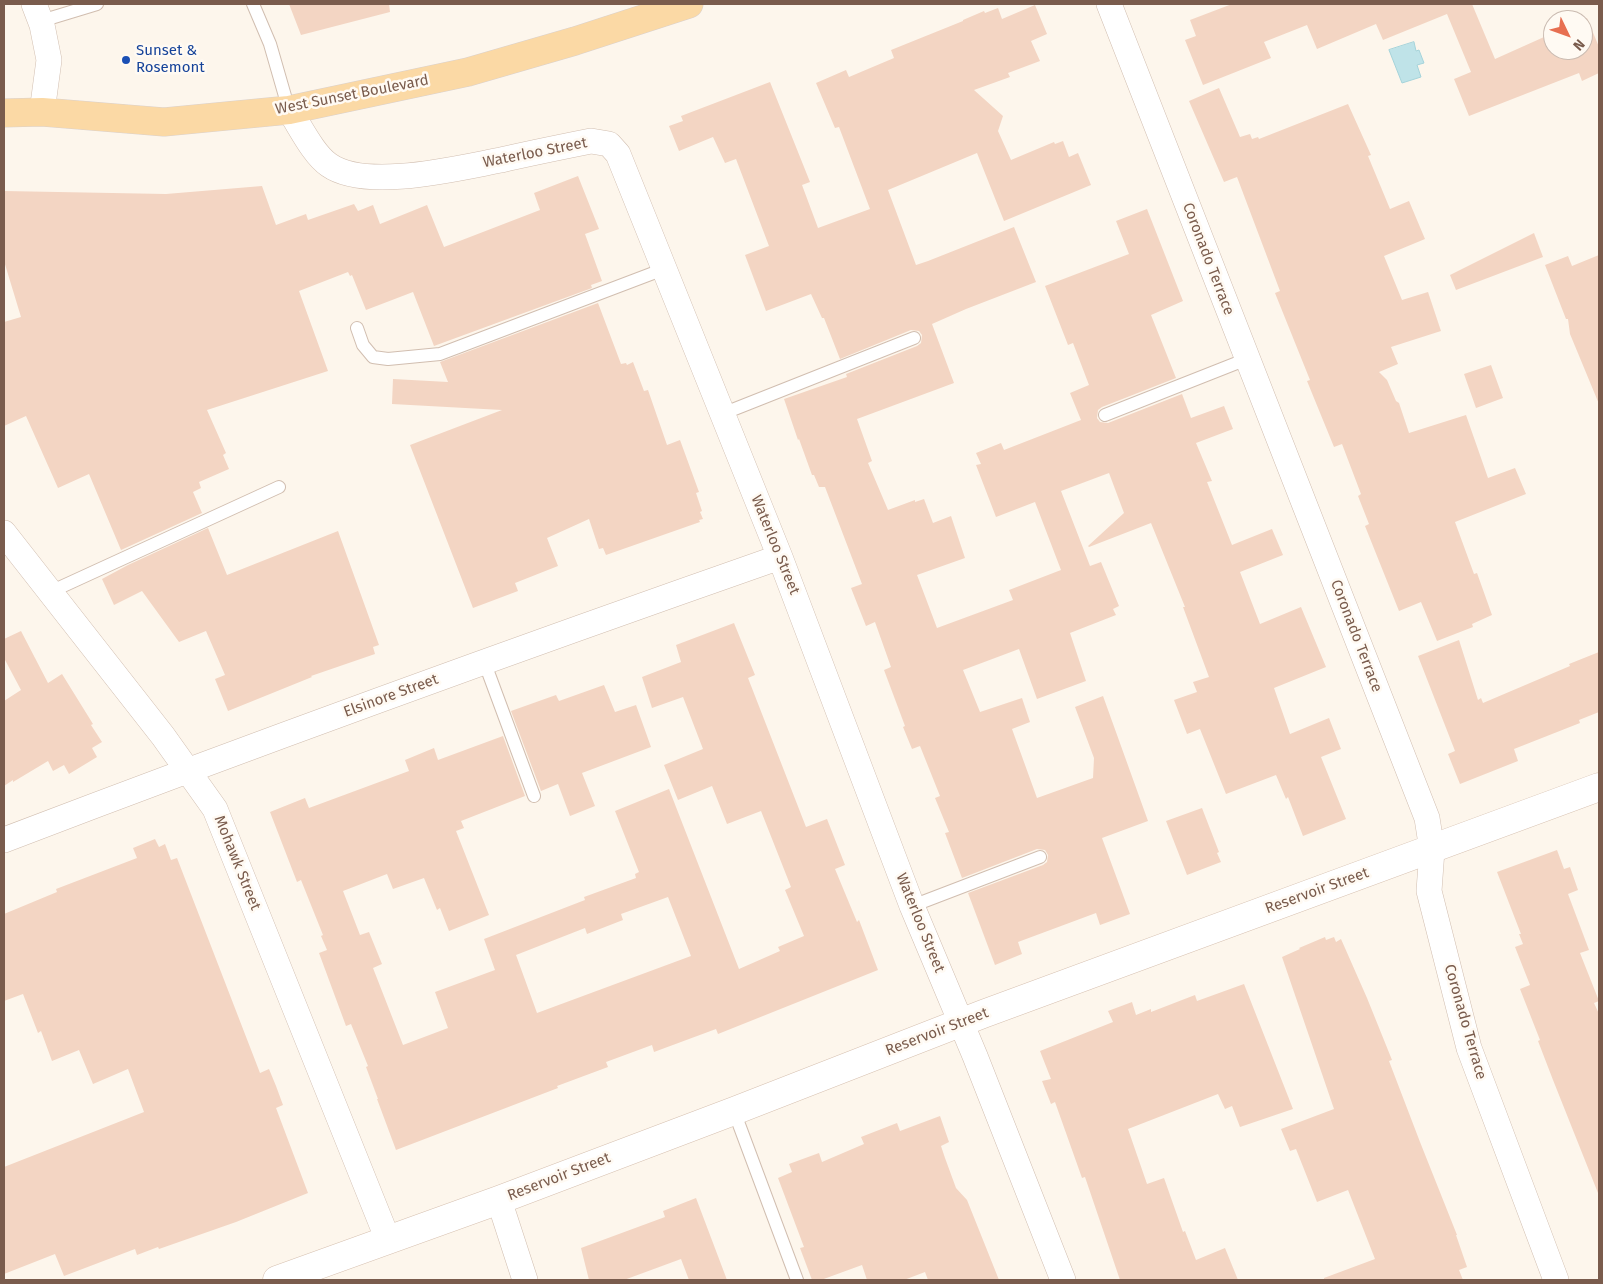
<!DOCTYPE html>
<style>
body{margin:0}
#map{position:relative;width:1603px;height:1284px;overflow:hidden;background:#fdf6ec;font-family:"Fira Sans",sans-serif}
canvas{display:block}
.frame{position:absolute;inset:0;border:5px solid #7a5c4d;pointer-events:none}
.north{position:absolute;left:1543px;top:10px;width:50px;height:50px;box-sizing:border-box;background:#fffaf3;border:1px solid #cabbb1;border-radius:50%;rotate:132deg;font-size:14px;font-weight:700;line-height:20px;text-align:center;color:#7a5c4d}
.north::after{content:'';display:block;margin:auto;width:18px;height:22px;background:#e76f51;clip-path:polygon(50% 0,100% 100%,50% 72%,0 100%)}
</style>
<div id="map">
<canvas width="1603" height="1284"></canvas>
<div class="frame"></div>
<div class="north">N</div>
</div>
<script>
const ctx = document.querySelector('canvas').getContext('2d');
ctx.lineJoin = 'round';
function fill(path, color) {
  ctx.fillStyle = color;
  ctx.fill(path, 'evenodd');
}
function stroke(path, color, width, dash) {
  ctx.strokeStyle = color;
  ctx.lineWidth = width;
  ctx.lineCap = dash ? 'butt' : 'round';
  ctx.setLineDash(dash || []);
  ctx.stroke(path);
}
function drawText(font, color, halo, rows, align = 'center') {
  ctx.font = font + ' "Fira Sans",sans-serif';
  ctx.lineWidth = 5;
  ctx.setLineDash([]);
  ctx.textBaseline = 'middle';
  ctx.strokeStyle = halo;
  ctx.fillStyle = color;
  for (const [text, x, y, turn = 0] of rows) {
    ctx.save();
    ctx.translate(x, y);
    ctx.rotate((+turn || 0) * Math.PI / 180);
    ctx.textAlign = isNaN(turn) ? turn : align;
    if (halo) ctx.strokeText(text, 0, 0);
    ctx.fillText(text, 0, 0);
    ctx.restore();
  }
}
const water = new Path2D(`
 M 1414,42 L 1416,51 L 1419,50 L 1424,63 L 1417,65 L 1421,77 L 1402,83 L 1389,50 Z`);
fill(water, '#bfe3e8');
stroke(water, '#a5d3da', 1);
fill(new Path2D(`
 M 289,4 L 389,4 L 390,12 L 301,35 Z
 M 1232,4 L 1472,4 L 1495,59 L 1553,33 L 1553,50 L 1583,50 L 1583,20 L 1582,20 L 1587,18 L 1599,47 L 1599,73 L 1582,81 L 1579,73 L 1469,116 L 1454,79 L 1471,72 L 1447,14 L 1383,40 L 1376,24 L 1317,49 L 1307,25 L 1264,42 L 1271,58 L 1203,85 L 1185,40 L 1196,36 L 1190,20 Z
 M 1035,5 L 1047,34 L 1031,41 L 1040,61 L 1008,73 L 1010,77 L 974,90 L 1003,116 L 998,131 L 1011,160 L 1054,142 L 1055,144 L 1063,141 L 1069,157 L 1078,153 L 1091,185 L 1004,221 L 977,153 L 888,190 L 916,265 L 928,261 L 1014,227 L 1036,282 L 966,309 L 932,324 L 954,383 L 857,419 L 872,461 L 868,463 L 888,510 L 915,500 L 915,502 L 924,499 L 933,523 L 951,516 L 965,558 L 917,575 L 937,628 L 1013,600 L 1009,590 L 1061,570 L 1035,502 L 996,517 L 976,465 L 981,464 L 976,453 L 1001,443 L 1004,450 L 1081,420 L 1070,393 L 1089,385 L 1073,343 L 1068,345 L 1045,286 L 1129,254 L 1116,221 L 1147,209 L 1183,301 L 1151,315 L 1176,378 L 1102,407 L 1098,410 L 1097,418 L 1100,422 L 1108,423 L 1182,394 L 1191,418 L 1224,406 L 1233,429 L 1196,443 L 1212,481 L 1207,482 L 1232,545 L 1272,529 L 1283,555 L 1240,572 L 1260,624 L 1301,607 L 1326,667 L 1274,688 L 1290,734 L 1329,718 L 1341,749 L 1321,757 L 1346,819 L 1303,836 L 1288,797 L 1286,799 L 1276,775 L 1226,794 L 1200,729 L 1187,734 L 1174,700 L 1197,692 L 1193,682 L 1209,677 L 1183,607 L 1185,607 L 1151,523 L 1089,547 L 1088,546 L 1124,513 L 1109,473 L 1061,491 L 1090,566 L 1101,562 L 1119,606 L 1113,609 L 1116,615 L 1070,633 L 1086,681 L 1037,699 L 1019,649 L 963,670 L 980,712 L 1022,698 L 1030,722 L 1012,729 L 1037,798 L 1093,778 L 1094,758 L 1075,707 L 1103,696 L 1148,821 L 1102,838 L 1130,914 L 1100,925 L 1096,913 L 1018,942 L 1022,954 L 995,965 L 968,893 L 1043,865 L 1047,862 L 1048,855 L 1045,850 L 1037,849 L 962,878 L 945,833 L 949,832 L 935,798 L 940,796 L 920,746 L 912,749 L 903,727 L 905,726 L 884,670 L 891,667 L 875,622 L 866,626 L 851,588 L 862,584 L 825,487 L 819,487 L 814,475 L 812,475 L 799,439 L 798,440 L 784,399 L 847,377 L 846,374 L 917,346 L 921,343 L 922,335 L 919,331 L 911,330 L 840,359 L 824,318 L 822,318 L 811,294 L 766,311 L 745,255 L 769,246 L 736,159 L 725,163 L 713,137 L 679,151 L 669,126 L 683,121 L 681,116 L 770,82 L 810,182 L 802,185 L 818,228 L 870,209 L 839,127 L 835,128 L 816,83 L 846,70 L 849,77 L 894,58 L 891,50 L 963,21 L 963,20 L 984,11 L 985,13 L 998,8 L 1002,19 Z
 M 1219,88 L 1240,137 L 1250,134 L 1252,139 L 1258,137 L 1259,139 L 1348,104 L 1371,155 L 1368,156 L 1390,209 L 1409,201 L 1425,239 L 1384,256 L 1402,300 L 1428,292 L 1441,331 L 1391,347 L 1398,364 L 1379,372 L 1387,380 L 1396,401 L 1399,403 L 1409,433 L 1466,415 L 1488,478 L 1515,468 L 1526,494 L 1455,522 L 1474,574 L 1477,573 L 1492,615 L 1472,624 L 1473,627 L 1437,641 L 1421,602 L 1399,611 L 1365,526 L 1369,524 L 1358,496 L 1361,494 L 1342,444 L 1334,447 L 1307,381 L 1310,380 L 1275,293 L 1280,291 L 1237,177 L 1224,182 L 1189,101 Z
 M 578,176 L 599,229 L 585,234 L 602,281 L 591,285 L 592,288 L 434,346 L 413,292 L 366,310 L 352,275 L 350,276 L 348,272 L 299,291 L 328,371 L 207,410 L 226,453 L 223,455 L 229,469 L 199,482 L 201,488 L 193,492 L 202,513 L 121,550 L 89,474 L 58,488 L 26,416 L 4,426 L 4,322 L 21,317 L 4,261 L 4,191 L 166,194 L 262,186 L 276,225 L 306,214 L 308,220 L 354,204 L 358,211 L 373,205 L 380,224 L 427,205 L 444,247 L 540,210 L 534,193 Z
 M 1534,233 L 1543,257 L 1456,290 L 1450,275 Z
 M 1599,255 L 1599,404 L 1570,334 L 1568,319 L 1566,319 L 1545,265 L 1568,256 L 1572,266 Z
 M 598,303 L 621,364 L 626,363 L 627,365 L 633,362 L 644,391 L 648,390 L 667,445 L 680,440 L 699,492 L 696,493 L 702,511 L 700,512 L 703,519 L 699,520 L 700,522 L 606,555 L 603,548 L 599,549 L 589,519 L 547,538 L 558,566 L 515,583 L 518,591 L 473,608 L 410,445 L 502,410 L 392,404 L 393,379 L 448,382 L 440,362 Z
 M 1491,365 L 1503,398 L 1476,408 L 1464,374 Z
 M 208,528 L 227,575 L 338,531 L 379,645 L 373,647 L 375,654 L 311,676 L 312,677 L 228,711 L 215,679 L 225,675 L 206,631 L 179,642 L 142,591 L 114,605 L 102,579 L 128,565 Z
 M 734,623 L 755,675 L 748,678 L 806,827 L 827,819 L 845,865 L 835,869 L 857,922 L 859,920 L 878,970 L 718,1034 L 716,1029 L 654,1052 L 652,1045 L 606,1062 L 608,1067 L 557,1086 L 558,1088 L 396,1150 L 377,1099 L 378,1099 L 366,1067 L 368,1066 L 351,1024 L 346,1026 L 319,953 L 327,950 L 321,936 L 323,935 L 301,880 L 297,882 L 270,812 L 305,798 L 309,808 L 409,771 L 405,760 L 434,748 L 438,760 L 503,736 L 525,796 L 461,821 L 464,828 L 456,831 L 489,915 L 449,931 L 440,908 L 437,910 L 424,878 L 393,889 L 387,874 L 343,891 L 360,935 L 369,932 L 382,964 L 373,968 L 403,1045 L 448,1028 L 435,992 L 495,970 L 484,939 L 585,900 L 584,897 L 636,878 L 635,874 L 639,872 L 615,811 L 669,789 L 739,969 L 780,951 L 778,947 L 804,936 L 785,890 L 791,887 L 761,811 L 727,824 L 712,786 L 678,800 L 664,765 L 703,749 L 683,697 L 652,708 L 642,677 L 681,662 L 676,645 ZM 668,897 L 691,956 L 537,1013 L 516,955 L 585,928 L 587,934 L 623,920 L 621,914 Z
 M 21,631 L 48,683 L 62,674 L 93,724 L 91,725 L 102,742 L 92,748 L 97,757 L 69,774 L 64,765 L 53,771 L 48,761 L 13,782 L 13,780 L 4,786 L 4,701 L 21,690 L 4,658 L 4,639 Z
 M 1459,640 L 1478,700 L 1481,698 L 1483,703 L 1570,666 L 1569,664 L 1599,652 L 1599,712 L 1579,720 L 1580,723 L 1514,749 L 1518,761 L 1460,784 L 1448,754 L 1455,751 L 1418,656 Z
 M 604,685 L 615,712 L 636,705 L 651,747 L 582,773 L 595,806 L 570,816 L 558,784 L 541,791 L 511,711 L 556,695 L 559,701 Z
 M 1202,808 L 1219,852 L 1217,853 L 1221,862 L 1187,875 L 1166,821 Z
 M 155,839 L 159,847 L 165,844 L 171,860 L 177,858 L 260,1073 L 269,1069 L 276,1086 L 283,1105 L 276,1108 L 308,1193 L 236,1222 L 159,1249 L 158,1247 L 137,1255 L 135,1249 L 64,1276 L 55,1254 L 4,1274 L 4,1167 L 144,1112 L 128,1069 L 93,1084 L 79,1050 L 52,1061 L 41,1031 L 38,1033 L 23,994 L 4,1001 L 4,914 L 57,892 L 56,889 L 137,858 L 133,848 Z
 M 1557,850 L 1564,869 L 1570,867 L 1578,890 L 1568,894 L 1589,950 L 1580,953 L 1599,1001 L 1594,1003 L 1599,1014 L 1598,1193 L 1553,1080 L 1538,1041 L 1540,1040 L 1520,989 L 1530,985 L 1515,947 L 1523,944 L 1519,934 L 1521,934 L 1497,872 Z
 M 1325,937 L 1326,940 L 1334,937 L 1336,942 L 1341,939 L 1367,998 L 1392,1060 L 1389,1061 L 1420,1142 L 1457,1235 L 1456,1235 L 1467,1267 L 1459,1270 L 1463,1280 L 1324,1280 L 1324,1278 L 1375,1259 L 1348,1190 L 1317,1202 L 1296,1149 L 1290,1151 L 1281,1129 L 1334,1109 L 1282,957 L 1300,949 L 1299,948 Z
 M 1244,984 L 1293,1109 L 1240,1127 L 1232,1106 L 1225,1109 L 1218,1094 L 1128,1129 L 1147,1184 L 1164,1178 L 1183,1232 L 1185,1231 L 1196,1260 L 1225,1248 L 1238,1280 L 1120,1280 L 1085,1177 L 1082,1178 L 1055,1102 L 1051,1104 L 1042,1081 L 1051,1079 L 1040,1051 L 1113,1022 L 1108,1011 L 1132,1002 L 1136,1015 L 1151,1009 L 1151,1012 L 1195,995 L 1197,1001 Z
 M 940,1116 L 949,1142 L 941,1146 L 945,1158 L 956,1188 L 967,1200 L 999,1280 L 928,1280 L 925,1272 L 904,1280 L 867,1280 L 862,1265 L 821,1280 L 812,1280 L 800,1248 L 804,1247 L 778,1178 L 792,1172 L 789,1164 L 819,1153 L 822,1162 L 864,1144 L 861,1137 L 897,1123 L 900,1131 Z
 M 696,1198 L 727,1280 L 689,1280 L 681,1259 L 624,1280 L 589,1280 L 581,1248 L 665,1217 L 663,1211 Z`), '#f3d5c3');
const lane = new Path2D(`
 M 253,4 L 270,44 L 289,110
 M 41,21 L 97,4
 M 357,328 L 363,345 L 373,357 L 388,359 L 440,354 L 664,269
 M 722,414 L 914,338
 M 1105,415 L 1247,359
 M 50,592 L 279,487
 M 484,661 L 534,796
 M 912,906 L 1040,857
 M 734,1111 L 797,1280`);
const street = new Path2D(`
 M 34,4 L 42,25 L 49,60 L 42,112
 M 1109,4 L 1427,818 L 1432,850 L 1429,891 L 1469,1048 L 1556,1280
 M 289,110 C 300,126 313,154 329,165 C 366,191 458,168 501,160 C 531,153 561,147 591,141 L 609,144 L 618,154 L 780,557 L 912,906 L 975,1056 L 1063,1280
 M 4,533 L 163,736 L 215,809 L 388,1240
 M 4,840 C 261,742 520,648 780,557
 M 499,1200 L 525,1280`);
const secondary = new Path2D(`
 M 277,1280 L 499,1200 L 734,1111 L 983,1014 L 1599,787`);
const primary = new Path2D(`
 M 4,113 L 42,112 L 164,122 L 289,110 L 468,72 L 575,41 L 689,4`);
stroke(lane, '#d1beb0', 14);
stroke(street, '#d1beb0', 26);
stroke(secondary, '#d6c0b0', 29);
stroke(primary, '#dad1cd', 29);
stroke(lane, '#fff', 12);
stroke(street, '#fff', 25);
stroke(secondary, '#fff', 28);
stroke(primary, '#fbd9a5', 28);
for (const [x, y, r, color] of [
 [126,60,5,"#1a4fb4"]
]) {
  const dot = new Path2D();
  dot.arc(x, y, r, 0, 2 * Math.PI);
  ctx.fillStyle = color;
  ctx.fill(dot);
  stroke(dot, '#fffaf3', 2);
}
drawText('15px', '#164399', '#fffaf3', [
 ["Sunset &",136,51],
 ["Rosemont",136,68]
], 'left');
drawText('15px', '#7a5c4d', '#fffaf3', [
 ["West Sunset Boulevard",352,95,-11],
 ["Waterloo Street",535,153,-11],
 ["Coronado Terrace",1208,259,69],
 ["Waterloo Street",775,545,68],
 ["Coronado Terrace",1356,636,69],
 ["Elsinore Street",391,696,-20],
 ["Mohawk Street",237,863,68],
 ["Reservoir Street",1317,891,-20],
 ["Waterloo Street",920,923,68],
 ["Coronado Terrace",1465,1022,74],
 ["Reservoir Street",937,1032,-21],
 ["Reservoir Street",559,1177,-21]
]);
</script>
